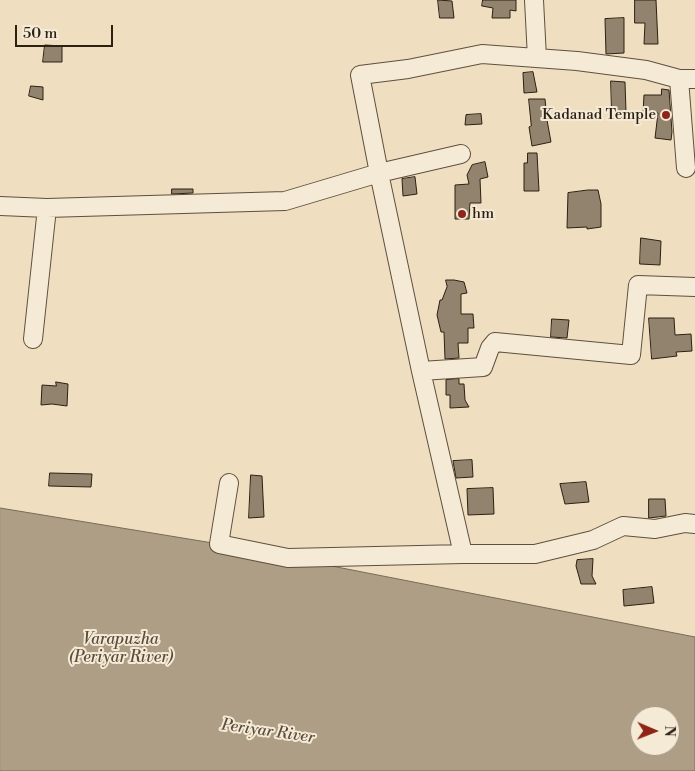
<!DOCTYPE html>
<style>
body{margin:0}
#map{position:relative;width:695px;height:771px;overflow:hidden;background:#efdfc0;font-family:"Libre Bodoni",serif}
canvas{display:block}
.north{position:absolute;left:630px;top:706px;width:50px;height:50px;box-sizing:border-box;background:#f5ead6;border:1px solid #a59988;border-radius:50%;rotate:91deg;font-size:14px;font-weight:700;line-height:20px;text-align:center;color:#2c2013}
.north::after{content:'';display:block;margin:auto;width:18px;height:22px;background:#8f2418;clip-path:polygon(50% 0,100% 100%,50% 72%,0 100%)}
.scale{position:absolute;left:15px;top:25px;width:98px;height:22px;box-sizing:border-box;border:2px solid #2c2013;border-top:0;padding-left:6px;font-size:15px;line-height:18px;white-space:nowrap;color:#2c2013;-webkit-text-stroke:4px #f5ead6;paint-order:stroke}
</style>
<div id="map">
<canvas width="695" height="771"></canvas>
<div class="north">N</div>
<div class="scale">50 m</div>
</div>
<script>
const ctx = document.querySelector('canvas').getContext('2d');
ctx.lineJoin = 'round';
function fill(path, color) {
  ctx.fillStyle = color;
  ctx.fill(path, 'evenodd');
}
function stroke(path, color, width, dash) {
  ctx.strokeStyle = color;
  ctx.lineWidth = width;
  ctx.lineCap = dash ? 'butt' : 'round';
  ctx.setLineDash(dash || []);
  ctx.stroke(path);
}
function drawText(font, color, halo, rows, align = 'center') {
  ctx.font = font + ' "Libre Bodoni",serif';
  ctx.lineWidth = 4;
  ctx.setLineDash([]);
  ctx.textBaseline = 'middle';
  ctx.strokeStyle = halo;
  ctx.fillStyle = color;
  for (const [text, x, y, turn = 0] of rows) {
    ctx.save();
    ctx.translate(x, y);
    ctx.rotate((+turn || 0) * Math.PI / 180);
    ctx.textAlign = isNaN(turn) ? turn : align;
    if (halo) ctx.strokeText(text, 0, 0);
    ctx.fillText(text, 0, 0);
    ctx.restore();
  }
}
const water = new Path2D(`
 M 0,508 L 219,544 L 695,637 L 695,771 L 0,771 ZM 640,716 L 670,716 L 670,746 L 640,746 Z`);
fill(water, '#ad9e85');
stroke(water, '#796c57', 1);
const building = new Path2D(`
 M 438,0 L 452,1 L 454,18 L 440,18 Z
 M 483,0 L 516,0 L 516,11 L 510,10 L 510,18 L 492,18 L 493,8 L 482,6 Z
 M 635,0 L 656,0 L 658,44 L 644,44 L 645,23 L 635,23 Z
 M 624,18 L 624,53 L 606,54 L 605,19 Z
 M 45,45 L 62,46 L 62,62 L 43,62 Z
 M 533,72 L 537,92 L 524,93 L 523,73 Z
 M 611,81 L 625,82 L 626,112 L 612,112 Z
 M 31,86 L 43,87 L 43,100 L 29,96 Z
 M 662,89 L 669,90 L 672,132 L 671,140 L 655,138 L 658,113 L 643,113 L 644,95 L 661,95 Z
 M 529,99 L 545,99 L 546,109 L 545,109 L 551,142 L 532,146 L 529,127 L 531,126 Z
 M 481,114 L 482,124 L 465,125 L 466,115 Z
 M 528,153 L 537,153 L 539,191 L 524,191 L 524,163 L 527,163 Z
 M 485,162 L 488,177 L 480,179 L 481,203 L 470,203 L 469,219 L 455,219 L 455,185 L 469,184 L 467,175 L 472,165 Z
 M 415,177 L 417,194 L 403,196 L 402,179 Z
 M 172,189 L 193,189 L 193,193 L 172,194 Z
 M 588,190 L 598,190 L 601,204 L 601,227 L 587,229 L 587,227 L 567,228 L 568,193 Z
 M 641,238 L 661,241 L 660,265 L 640,264 Z
 M 446,280 L 454,280 L 464,282 L 467,293 L 461,294 L 461,314 L 473,314 L 474,328 L 468,328 L 468,343 L 458,343 L 459,358 L 445,359 L 444,332 L 441,332 L 437,315 L 440,300 L 442,300 L 447,287 Z
 M 649,318 L 674,318 L 675,335 L 691,334 L 692,351 L 676,352 L 677,356 L 652,359 Z
 M 552,319 L 569,320 L 567,338 L 551,337 Z
 M 459,379 L 459,384 L 464,384 L 465,400 L 469,407 L 450,408 L 450,395 L 446,395 L 446,380 Z
 M 56,382 L 68,384 L 67,406 L 52,404 L 41,405 L 42,385 L 56,386 Z
 M 472,460 L 473,477 L 456,478 L 453,461 Z
 M 50,473 L 92,474 L 91,487 L 49,486 Z
 M 251,475 L 262,476 L 264,517 L 249,518 Z
 M 586,482 L 589,502 L 565,504 L 560,484 Z
 M 493,488 L 494,514 L 468,515 L 467,489 Z
 M 649,499 L 665,499 L 666,516 L 649,518 Z
 M 593,559 L 592,576 L 596,584 L 581,584 L 576,566 L 577,560 Z
 M 652,587 L 654,603 L 624,606 L 623,590 Z`);
fill(building, '#91836d');
stroke(building, '#2c2013', 1);
const minor = new Path2D(`
 M 534,0 L 537,58
 M 679,79 L 686,168
 M 0,206 L 47,208 L 285,201 L 379,173 L 360,75 L 408,69 L 482,54 L 577,61 L 646,70 L 679,79 L 695,79
 M 33,339 L 47,208
 M 421,371 L 483,367 L 490,348 L 495,342 L 631,355 L 638,285 L 695,287
 M 229,483 L 219,544 L 288,558 L 463,554 L 421,371 L 379,173 L 461,154
 M 463,554 L 535,554 L 593,540 L 623,526 L 655,529 L 685,523 L 695,524`);
stroke(minor, '#5d503e', 20);
stroke(minor, '#f5ead6', 18);
for (const [x, y, r, color] of [
 [666,115,5,"#8f2418"],
 [462,214,5,"#8f2418"]
]) {
  const dot = new Path2D();
  dot.arc(x, y, r, 0, 2 * Math.PI);
  ctx.fillStyle = color;
  ctx.fill(dot);
  stroke(dot, '#f5ead6', 2);
}
drawText('15px', '#2c2013', '#f5ead6', [
 ["Kadanad Temple",656,115],
 ["hm",472,214,"left"]
], 'right');
drawText('italic 16px', '#594c3b', '#f5ead6', [
 ["Varapuzha",121,640],
 ["(Periyar River)",121,658],
 ["Periyar River",268,732,8]
]);
</script>
